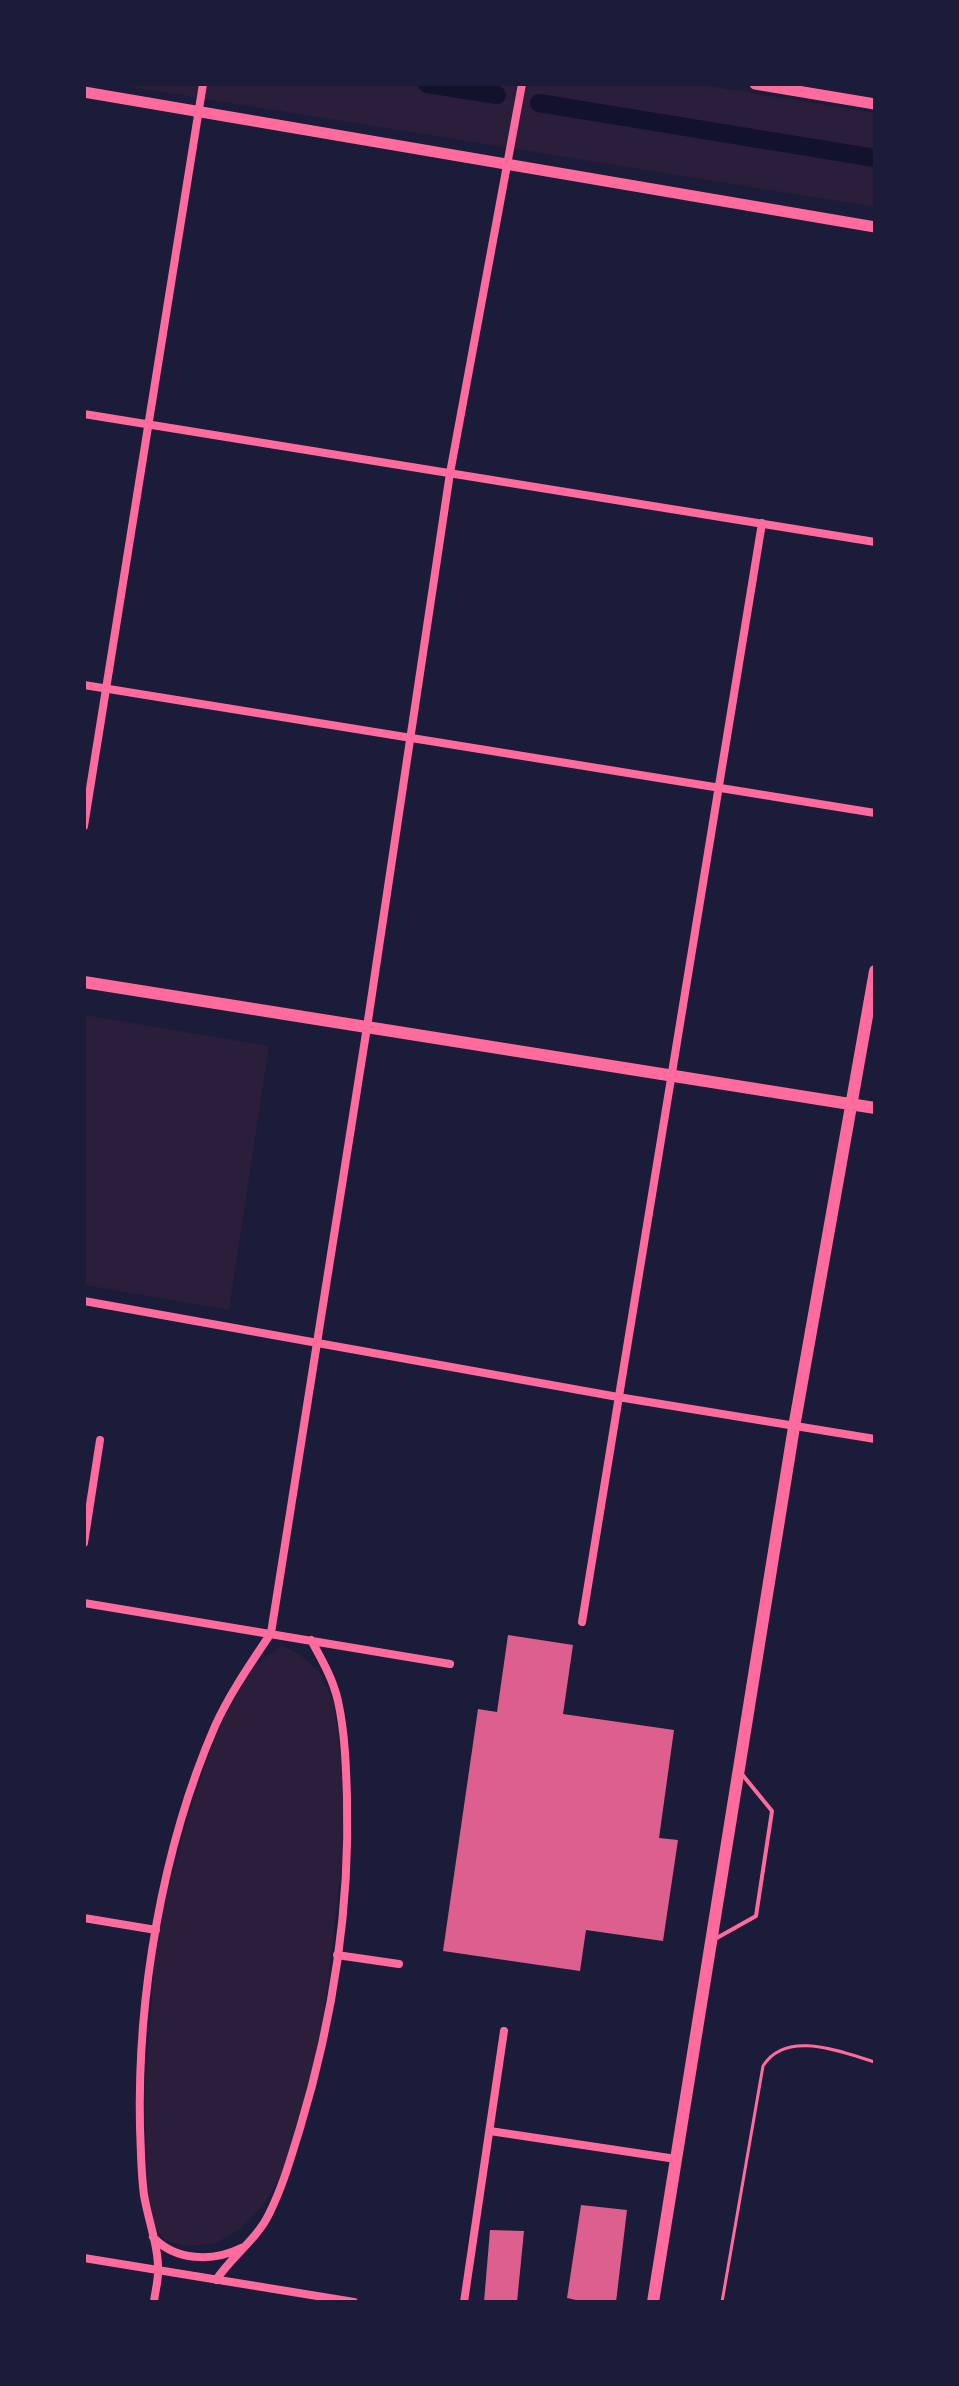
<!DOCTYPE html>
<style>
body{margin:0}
#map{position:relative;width:959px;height:2386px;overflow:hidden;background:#1b1b3a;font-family:Ubuntu,sans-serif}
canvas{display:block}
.frame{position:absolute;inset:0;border:86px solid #1b1b3a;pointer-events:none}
</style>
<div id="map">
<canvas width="959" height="2386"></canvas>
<div class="frame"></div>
</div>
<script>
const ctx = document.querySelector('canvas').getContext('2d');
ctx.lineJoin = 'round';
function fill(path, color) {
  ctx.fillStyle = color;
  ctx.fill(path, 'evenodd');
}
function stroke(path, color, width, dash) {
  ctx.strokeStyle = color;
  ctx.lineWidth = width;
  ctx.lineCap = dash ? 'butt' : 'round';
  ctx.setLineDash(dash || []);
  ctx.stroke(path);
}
fill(new Path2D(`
 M 113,84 L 697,84 L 875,113 L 875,207 Z
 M 84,1015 L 269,1046 L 229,1310 L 84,1285 Z
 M 281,1645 L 299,1654 L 319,1672 L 333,1700 L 342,1764 L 344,1846 L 325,2007 L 314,2068 L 282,2173 L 264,2205 L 240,2229 L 216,2243 L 188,2246 L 165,2241 L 155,2228 L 147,2191 L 145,2088 L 157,1930 L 189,1813 L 218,1728 L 251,1670 Z`), '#2a1e3b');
stroke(new Path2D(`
 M 427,84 L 497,95
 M 539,103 L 875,158`), '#12122b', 18);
fill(new Path2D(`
 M 508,1635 L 573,1645 L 563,1714 L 674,1730 L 659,1838 L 678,1840 L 663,1941 L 586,1930 L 580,1971 L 443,1951 L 478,1709 L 497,1712 Z
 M 581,2205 L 627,2210 L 616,2302 L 585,2302 L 567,2298 Z
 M 490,2230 L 524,2231 L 517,2302 L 484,2302 Z`), '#dd5f8e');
stroke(new Path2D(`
 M 722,2302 L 763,2066 C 786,2029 841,2052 875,2062`), '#ff6b9d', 3);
stroke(new Path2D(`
 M 715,1939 L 756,1916 L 772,1811 L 741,1773`), '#ff6b9d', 4);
stroke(new Path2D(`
 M 84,414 L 875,542
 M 84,685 L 875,813
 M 84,826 L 203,84
 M 84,1301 L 618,1397 L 875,1439
 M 84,1543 L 100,1440
 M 84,1603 L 450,1664
 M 582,1622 L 762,523
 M 84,1918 L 156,1930
 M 337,1955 L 399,1964
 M 490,2131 L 676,2159
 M 153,2237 C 175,2261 213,2262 241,2248
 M 84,2258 L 354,2302
 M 216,2280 C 232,2256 257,2239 269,2214 C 283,2186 291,2157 300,2128 C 332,2022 350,1909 347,1798 C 346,1766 345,1733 338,1701 C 333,1679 322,1660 311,1640
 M 154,2302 C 155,2292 158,2282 158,2272 C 159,2247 148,2220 144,2195 C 141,2173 141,2150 140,2128 C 137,1997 162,1848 215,1726 C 230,1693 251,1663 271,1633 L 367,1027 L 450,473 L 522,84
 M 464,2302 L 504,2031`), '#ff6b9d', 8);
stroke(new Path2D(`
 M 755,84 L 875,104
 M 84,92 L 875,227`), '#ff6b9d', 11);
stroke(new Path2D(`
 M 84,982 L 875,1108
 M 653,2302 L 794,1427 L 875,971`), '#ff6b9d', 12);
</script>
